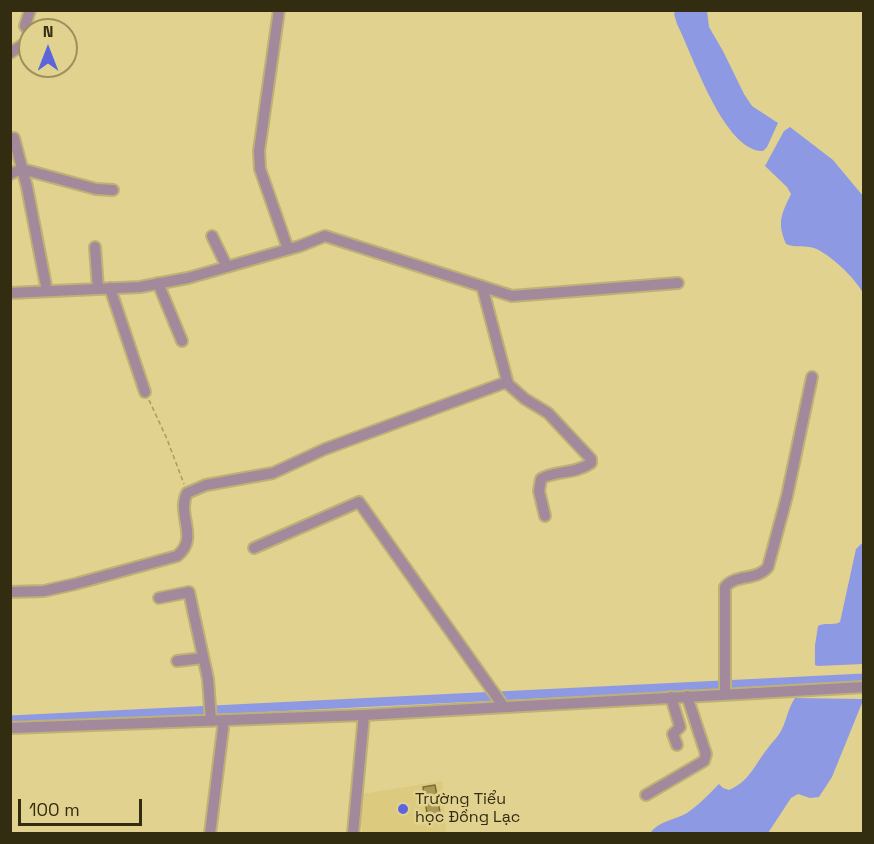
<!DOCTYPE html>
<meta charset="utf-8">
<style>
body{margin:0}
#map{position:relative;width:874px;height:844px;overflow:hidden;background:#e2d28f;font-family:"Space Grotesk",sans-serif}
canvas{display:block}
.frame{position:absolute;inset:0;border:12px solid #322c11;pointer-events:none}
.north{position:absolute;left:18px;top:18px;width:60px;height:60px;box-sizing:border-box;background:#e2d28f;border:2px solid #9c905d;border-radius:50%;rotate:0deg;font-size:16px;font-weight:700;line-height:24px;text-align:center;color:#322c11}
.north::after{content:'';display:block;margin:auto;width:21px;height:27px;background:#5d65dd;clip-path:polygon(50% 0,100% 100%,50% 72%,0 100%)}
.scale{position:absolute;left:18px;top:799px;width:124px;height:27px;box-sizing:border-box;border:3px solid #322c11;border-top:0;padding-left:8px;font-size:18px;line-height:21px;white-space:nowrap;color:#322c11;-webkit-text-stroke:4px #e2d28f;paint-order:stroke}
</style>
<div id="map">
<canvas width="874" height="844"></canvas>
<div class="frame"></div>
<div class="north">N</div>
<div class="scale">100 m</div>
</div>
<script>
const ctx = document.querySelector('canvas').getContext('2d');
ctx.lineJoin = 'round';
function fill(path, color) {
  ctx.fillStyle = color;
  ctx.fill(path, 'evenodd');
}
function stroke(path, color, width, dash) {
  ctx.strokeStyle = color;
  ctx.lineWidth = width;
  ctx.lineCap = dash ? 'butt' : 'round';
  ctx.setLineDash(dash || []);
  ctx.stroke(path);
}
function drawText(font, color, halo, rows, align = 'center') {
  ctx.font = font + ' "Space Grotesk",sans-serif';
  ctx.lineWidth = 5;
  ctx.setLineDash([]);
  ctx.textBaseline = 'middle';
  ctx.strokeStyle = halo;
  ctx.fillStyle = color;
  for (const [text, x, y, turn = 0] of rows) {
    ctx.save();
    ctx.translate(x, y);
    ctx.rotate((+turn || 0) * Math.PI / 180);
    ctx.textAlign = isNaN(turn) ? turn : align;
    if (halo) ctx.strokeText(text, 0, 0);
    ctx.fillText(text, 0, 0);
    ctx.restore();
  }
}
fill(new Path2D(`
 M 442,781 L 446,833 L 363,833 L 361,824 L 362,794 Z`), '#dcca7f');
fill(new Path2D(`
 M 676,10 L 707,11 L 709,27 L 723,51 L 744,94 L 752,106 L 778,123 L 767,147 L 763,151 C 724,152 692,53 677,24 L 674,14 Z
 M 790,127 L 833,160 L 863,196 L 863,293 C 856,279 830,254 814,248 C 806,245 795,248 786,244 C 777,222 781,215 791,194 L 787,187 L 765,166 L 784,131 Z
 M 861,544 L 863,544 L 863,664 L 818,666 L 815,665 L 815,645 L 818,626 C 825,622 833,626 840,622 L 856,549 Z
 M 795,698 L 862,699 L 862,703 L 832,777 L 819,797 L 810,798 L 798,794 L 791,798 L 768,833 L 650,833 C 659,821 674,820 687,813 C 699,805 709,794 719,784 L 723,788 L 729,790 C 750,781 755,764 768,748 C 772,742 779,736 782,729 C 787,719 788,708 795,698 Z`), '#8e99e3');
stroke(new Path2D(`
 M 10,720 L 864,678`), '#8e99e3', 9);
const building = new Path2D(`
 M 435,785 L 441,818 L 428,820 L 423,787 Z`);
fill(building, '#aa9a59');
stroke(building, '#7e6f2d', 1.5);
const minor = new Path2D(`
 M 279,10 L 259,151 L 260,169 L 288,249
 M 30,32 L 25,26 L 30,10
 M 10,53 L 30,40
 M 14,138 L 27,187 L 47,291
 M 10,174 L 22,169 L 96,189 L 113,190
 M 212,236 L 227,267
 M 95,247 L 98,289
 M 158,283 L 182,341
 M 482,286 L 508,384
 M 110,288 L 145,392
 M 10,293 L 140,287 L 188,278 L 300,246 L 325,236 L 512,296 L 678,283
 M 254,548 L 359,502 L 504,707
 M 10,592 L 44,591 L 75,584 L 177,556 C 200,538 176,515 187,493 L 206,485 L 273,473 L 325,449 L 504,383 L 508,384 L 525,399 L 548,413 L 591,459 L 591,463 C 574,475 554,470 541,479 L 539,491 L 545,516
 M 159,598 L 189,592 L 208,679 L 211,721
 M 177,661 L 203,658
 M 725,694 L 725,587 C 735,574 757,581 768,567 L 787,496 L 812,377
 M 671,697 L 680,727 L 673,734 L 677,745
 M 10,728 L 364,715 L 864,687
 M 646,795 L 704,761 L 706,754 L 687,696
 M 210,834 L 224,720
 M 353,834 L 364,715`);
stroke(minor, '#bfb176', 14);
stroke(new Path2D(`
 M 149,400 L 167,439 L 184,484`), '#a89b65', 1.5, [4.5, 3]);
stroke(minor, '#a2899b', 10);
for (const [x, y, r, color] of [
 [403,809,6,"#5d65dd"]
]) {
  const dot = new Path2D();
  dot.arc(x, y, r, 0, 2 * Math.PI);
  ctx.fillStyle = color;
  ctx.fill(dot);
  stroke(dot, '#e2d28f', 2);
}
drawText('16px', '#322c11', '#e2d28f', [
 ["Trường Tiểu",415,800],
 ["học Đồng Lạc",415,818]
], 'left');
</script>
